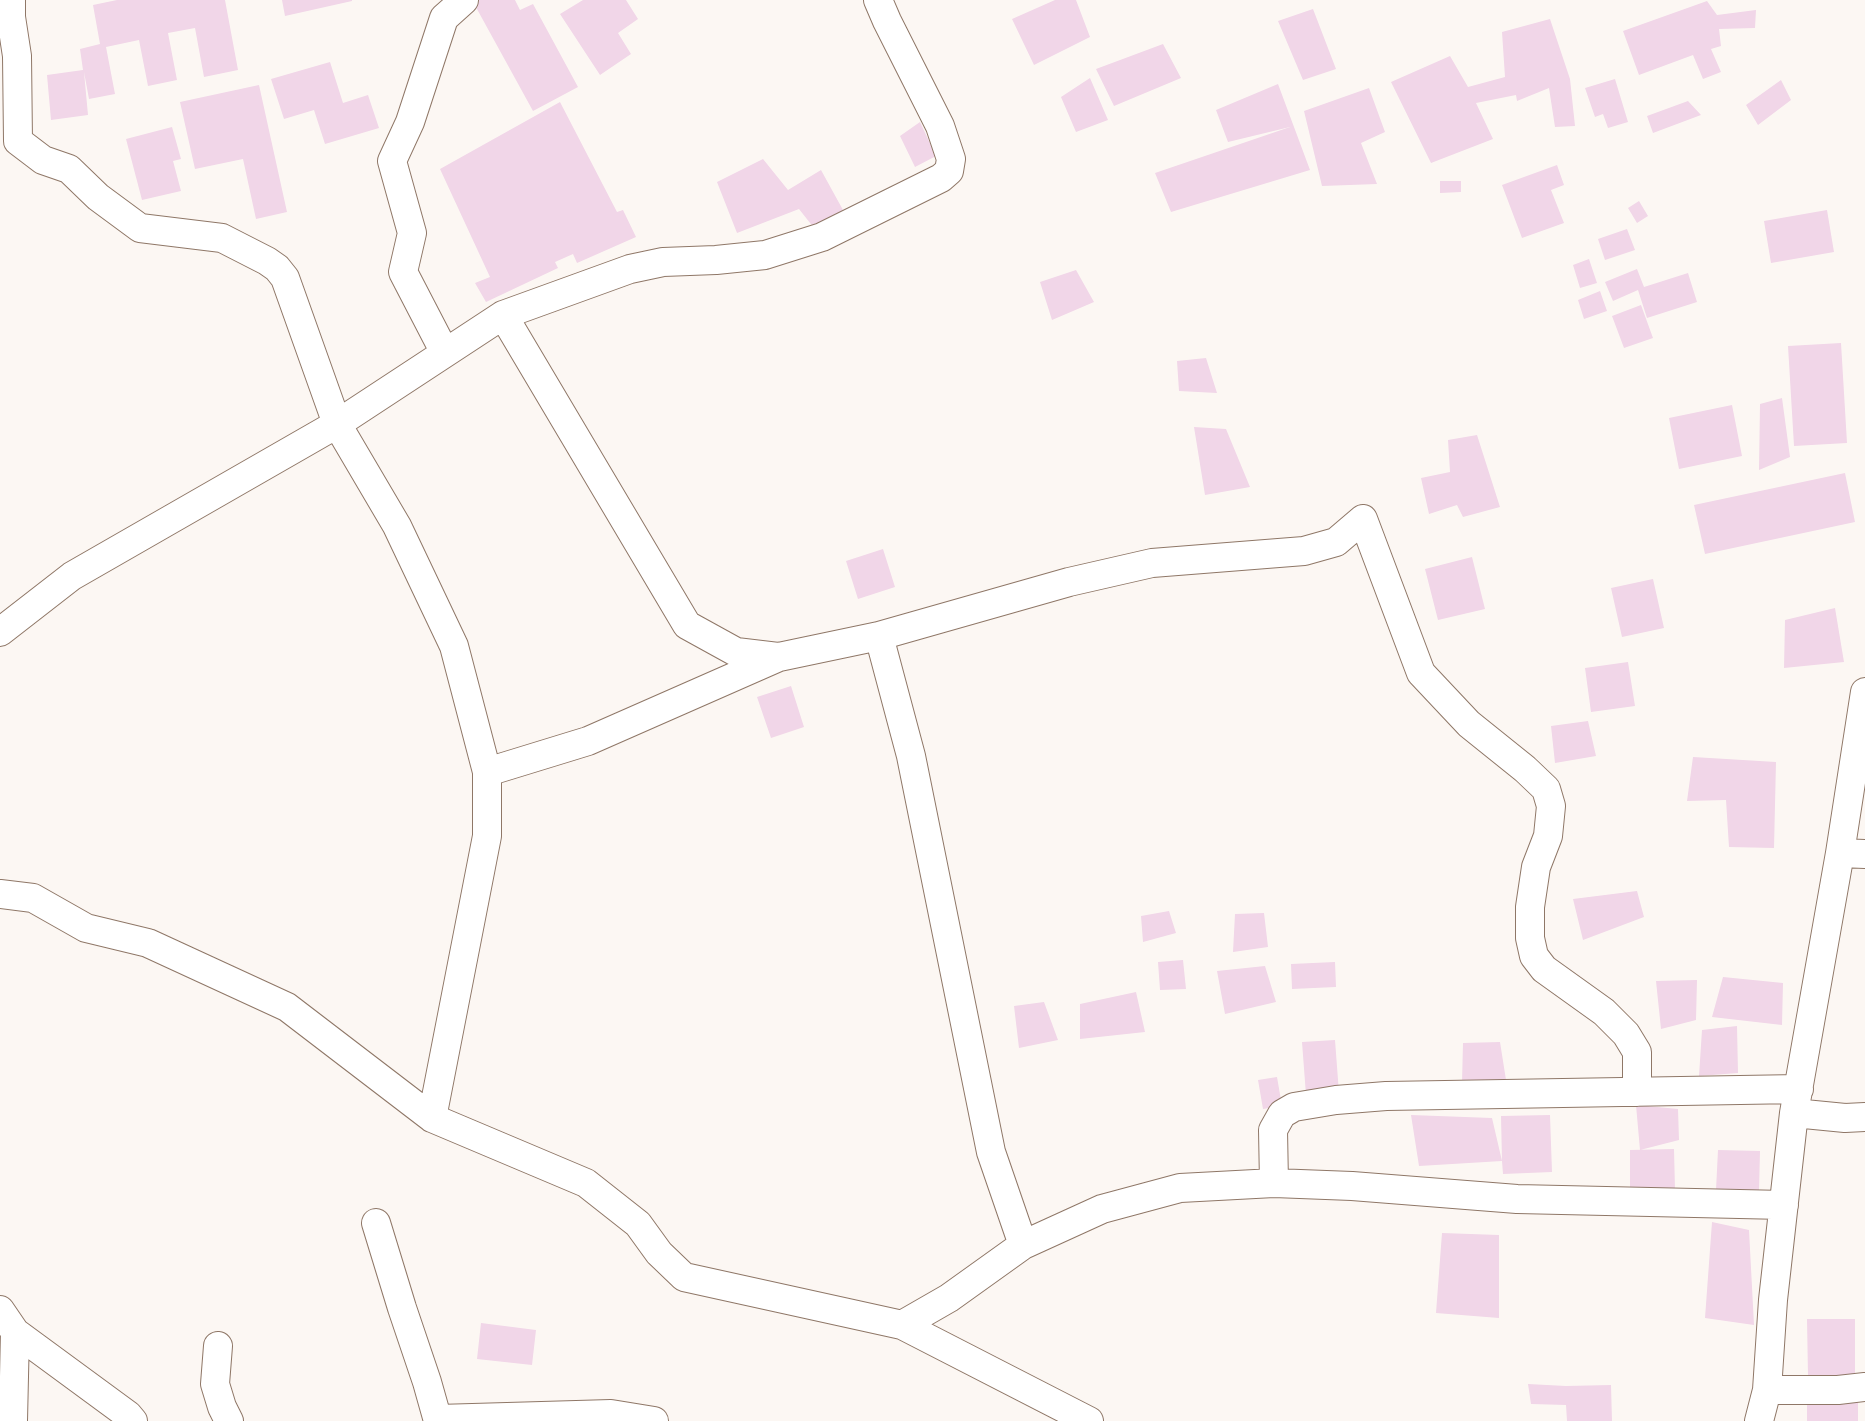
<!DOCTYPE html>
<style>
body{margin:0}
canvas{display:block;background:#fcf7f3}
</style>
<canvas width="1865" height="1421"></canvas>
<script>
const ctx = document.querySelector('canvas').getContext('2d');
ctx.lineJoin = 'round';
function fill(path, color) {
  ctx.fillStyle = color;
  ctx.fill(path, 'evenodd');
}
function stroke(path, color, width, dash) {
  ctx.strokeStyle = color;
  ctx.lineWidth = width;
  ctx.lineCap = dash ? 'butt' : 'round';
  ctx.setLineDash(dash || []);
  ctx.stroke(path);
}
fill(new Path2D(`
 M 117,0 L 225,0 L 238,70 L 204,77 L 195,28 L 168,33 L 177,80 L 148,86 L 139,40 L 106,47 L 115,94 L 89,99 L 84,72 L 88,115 L 51,120 L 47,75 L 83,70 L 80,49 L 100,44 L 93,5 Z
 M 282,0 L 352,0 L 352,1 L 285,16 Z
 M 472,0 L 515,0 L 520,10 L 533,4 L 578,87 L 533,111 Z
 M 583,0 L 626,0 L 638,19 L 618,33 L 631,54 L 600,75 L 560,14 Z
 M 1055,0 L 1076,0 L 1090,37 L 1034,65 L 1012,19 Z
 M 1707,1 L 1717,15 L 1756,10 L 1755,28 L 1719,29 L 1721,46 L 1711,49 L 1721,72 L 1703,79 L 1693,55 L 1639,75 L 1623,31 Z
 M 1313,9 L 1336,69 L 1303,80 L 1278,21 Z
 M 1550,19 L 1570,79 L 1575,126 L 1555,127 L 1549,88 L 1517,101 L 1516,95 L 1476,103 L 1493,139 L 1431,163 L 1391,82 L 1450,56 L 1468,87 L 1505,77 L 1502,32 Z
 M 1163,44 L 1181,78 L 1114,106 L 1096,69 Z
 M 330,62 L 343,103 L 368,95 L 379,128 L 325,144 L 314,110 L 284,119 L 271,79 Z
 M 1090,78 L 1108,120 L 1076,132 L 1061,97 Z
 M 1615,79 L 1628,122 L 1608,128 L 1603,114 L 1595,117 L 1585,88 Z
 M 1781,80 L 1791,100 L 1758,125 L 1746,105 Z
 M 1278,84 L 1310,170 L 1171,212 L 1155,173 L 1290,127 L 1228,142 L 1216,110 Z
 M 259,85 L 287,212 L 256,219 L 243,159 L 195,169 L 180,102 Z
 M 1369,88 L 1385,132 L 1361,143 L 1377,184 L 1322,186 L 1304,111 Z
 M 1688,101 L 1701,115 L 1653,133 L 1647,116 Z
 M 560,102 L 617,212 L 623,210 L 636,237 L 577,263 L 573,254 L 555,262 L 558,268 L 486,302 L 475,283 L 490,277 L 440,169 Z
 M 920,122 L 936,156 L 915,167 L 900,136 Z
 M 172,127 L 181,159 L 173,161 L 181,191 L 142,200 L 126,139 Z
 M 763,159 L 788,190 L 821,170 L 843,210 L 814,228 L 799,209 L 737,233 L 717,182 Z
 M 1557,165 L 1564,185 L 1551,190 L 1564,223 L 1522,238 L 1502,185 Z
 M 1440,181 L 1461,181 L 1461,192 L 1440,193 Z
 M 1639,201 L 1648,216 L 1637,223 L 1628,208 Z
 M 1827,210 L 1834,252 L 1771,263 L 1764,221 Z
 M 1627,229 L 1635,250 L 1605,260 L 1598,239 Z
 M 1589,259 L 1597,283 L 1580,288 L 1573,265 Z
 M 1637,269 L 1644,287 L 1688,273 L 1697,302 L 1647,318 L 1638,290 L 1613,301 L 1605,282 Z
 M 1076,270 L 1094,302 L 1052,320 L 1040,282 Z
 M 1600,291 L 1607,311 L 1584,319 L 1578,300 Z
 M 1641,305 L 1653,338 L 1624,348 L 1612,316 Z
 M 1841,343 L 1847,443 L 1794,446 L 1788,346 Z
 M 1206,358 L 1217,393 L 1179,391 L 1177,361 Z
 M 1782,398 L 1790,457 L 1759,470 L 1760,404 Z
 M 1732,405 L 1742,456 L 1679,469 L 1669,418 Z
 M 1194,427 L 1226,429 L 1250,487 L 1205,495 Z
 M 1477,435 L 1500,507 L 1463,517 L 1457,505 L 1429,514 L 1421,478 L 1450,472 L 1448,440 Z
 M 1845,473 L 1855,522 L 1705,554 L 1694,505 Z
 M 883,549 L 895,587 L 858,599 L 846,561 Z
 M 1472,557 L 1485,609 L 1438,620 L 1425,569 Z
 M 1653,579 L 1664,628 L 1622,637 L 1611,588 Z
 M 1835,608 L 1844,662 L 1784,668 L 1785,620 Z
 M 1628,662 L 1635,706 L 1591,712 L 1585,668 Z
 M 791,686 L 804,727 L 771,738 L 757,697 Z
 M 1588,721 L 1596,756 L 1555,763 L 1551,726 Z
 M 1693,757 L 1776,762 L 1774,848 L 1729,847 L 1726,800 L 1687,801 Z
 M 1637,891 L 1644,917 L 1583,940 L 1573,899 Z
 M 1169,911 L 1176,933 L 1143,942 L 1141,916 Z
 M 1264,913 L 1268,947 L 1233,952 L 1235,914 Z
 M 1183,960 L 1186,989 L 1160,990 L 1158,962 Z
 M 1335,962 L 1336,987 L 1292,989 L 1291,964 Z
 M 1265,966 L 1276,1002 L 1225,1014 L 1217,971 Z
 M 1723,977 L 1783,983 L 1782,1025 L 1712,1017 Z
 M 1697,980 L 1696,1020 L 1661,1029 L 1656,981 Z
 M 1136,992 L 1145,1032 L 1080,1039 L 1080,1004 Z
 M 1044,1002 L 1058,1040 L 1019,1048 L 1014,1006 Z
 M 1737,1026 L 1738,1073 L 1699,1076 L 1702,1030 Z
 M 1335,1040 L 1339,1093 L 1306,1095 L 1302,1042 Z
 M 1500,1042 L 1506,1080 L 1462,1083 L 1463,1043 Z
 M 1277,1077 L 1282,1106 L 1263,1109 L 1258,1080 Z
 M 1636,1105 L 1678,1109 L 1679,1140 L 1640,1150 Z
 M 1411,1115 L 1492,1118 L 1502,1161 L 1501,1116 L 1550,1115 L 1552,1172 L 1503,1174 L 1502,1161 L 1419,1166 Z
 M 1674,1149 L 1675,1190 L 1630,1191 L 1630,1150 Z
 M 1718,1150 L 1760,1151 L 1759,1191 L 1716,1190 Z
 M 1712,1222 L 1749,1230 L 1754,1325 L 1705,1318 Z
 M 1442,1233 L 1499,1235 L 1499,1318 L 1436,1313 Z
 M 1807,1319 L 1855,1319 L 1855,1376 L 1808,1376 Z
 M 481,1323 L 536,1330 L 532,1365 L 477,1359 Z
 M 1528,1384 L 1566,1386 L 1611,1385 L 1612,1421 L 1567,1421 L 1566,1405 L 1531,1404 Z
 M 1858,1401 L 1858,1421 L 1807,1421 L 1807,1402 Z`), '#f1d6e8');
const minor = new Path2D(`
 M 11,0 L 11,17 L 17,56 L 18,141 L 43,160 L 69,169 L 98,197 L 140,228 L 222,238 L 267,261 L 277,268 L 285,278 L 337,424 L 397,526 L 454,646 L 487,772 L 487,836 L 432,1118
 M 503,315 L 687,625 L 736,652 L 778,657
 M 445,353 L 403,272 L 412,233 L 392,161 L 410,122 L 444,18 L 464,0
 M 0,632 L 72,576 L 337,424 L 503,315 L 630,269 L 663,262 L 716,260 L 765,255 L 822,237 L 941,178 L 949,171 L 951,159 L 940,126 L 887,21 L 878,0
 M 879,636 L 911,756 L 991,1152 L 1023,1245
 M 487,772 L 588,741 L 779,657 L 879,636 L 1069,582 L 1152,563 L 1304,551 L 1336,542 L 1363,519 L 1421,673 L 1469,724 L 1525,769 L 1546,789 L 1551,806 L 1548,836 L 1536,867 L 1530,907 L 1530,938 L 1534,956 L 1544,969 L 1604,1012 L 1626,1034 L 1637,1052 L 1637,1092
 M 1840,853 L 1865,854
 M 0,894 L 33,898 L 86,928 L 148,943 L 287,1007 L 432,1118 L 586,1183 L 638,1224 L 659,1253 L 684,1277 L 902,1325 L 1089,1421
 M 1794,1113 L 1845,1118 L 1865,1117
 M 1274,1183 L 1273,1130 L 1282,1114 L 1294,1107 L 1336,1100 L 1386,1096 L 1799,1089
 M 376,1223 L 402,1308 L 427,1382 L 438,1421
 M 0,1310 L 15,1332 L 128,1415 L 133,1421
 M 902,1325 L 949,1298 L 1023,1245 L 1102,1209 L 1180,1188 L 1274,1183 L 1352,1186 L 1517,1199 L 1784,1205
 M 218,1346 L 215,1384 L 222,1407 L 229,1421
 M 1767,1390 L 1838,1390 L 1865,1387
 M 438,1419 L 611,1414 L 654,1421
 M 13,1421 L 15,1332
 M 1759,1421 L 1767,1390 L 1773,1300 L 1794,1113 L 1840,853 L 1865,692`);
stroke(minor, '#8f7767', 30);
stroke(minor, '#fff', 28);
</script>
